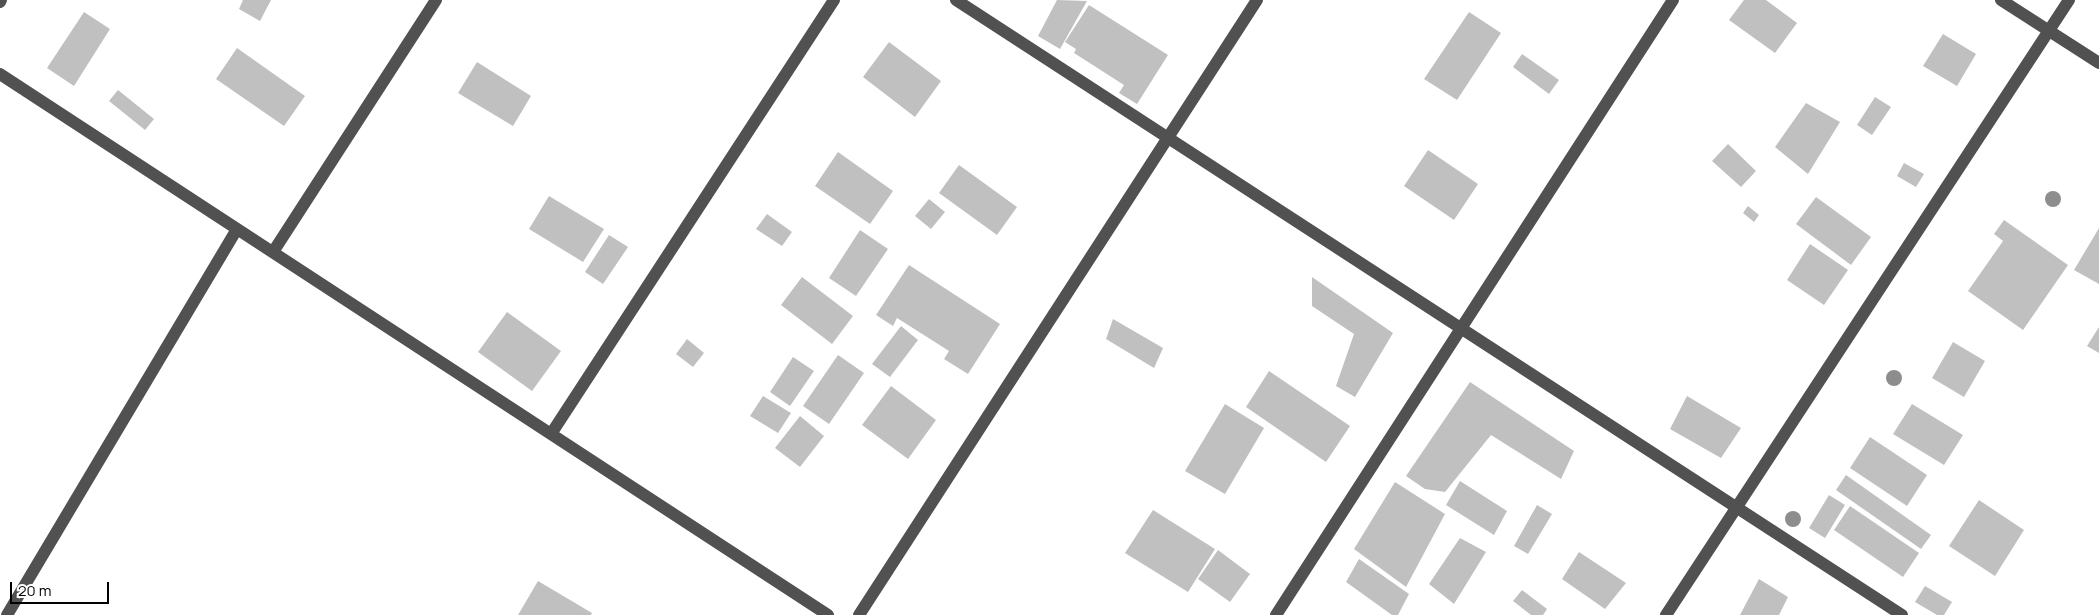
<!DOCTYPE html>
<style>
body{margin:0}
#map{position:relative;width:2099px;height:615px;overflow:hidden;background:#fff;font-family:Manrope,sans-serif}
canvas{display:block}
.scale{position:absolute;left:10px;top:582px;width:99px;height:22px;box-sizing:border-box;border:2px solid #000;border-top:0;padding-left:6px;font-size:15px;line-height:18px;white-space:nowrap;color:#000;-webkit-text-stroke:4px #fff;paint-order:stroke}
</style>
<div id="map">
<canvas width="2099" height="615"></canvas>
<div class="scale">20 m</div>
</div>
<script>
const ctx = document.querySelector('canvas').getContext('2d');
ctx.lineJoin = 'round';
function fill(path, color) {
  ctx.fillStyle = color;
  ctx.fill(path, 'evenodd');
}
function stroke(path, color, width, dash) {
  ctx.strokeStyle = color;
  ctx.lineWidth = width;
  ctx.lineCap = dash ? 'butt' : 'round';
  ctx.setLineDash(dash || []);
  ctx.stroke(path);
}
fill(new Path2D(`
 M 243,0 L 271,0 L 260,21 L 239,9 Z
 M 1057,0 L 1087,1 L 1060,49 L 1038,36 Z
 M 1744,0 L 1766,0 L 1797,23 L 1775,53 L 1729,20 Z
 M 1089,5 L 1168,55 L 1137,104 L 1119,93 L 1124,85 L 1074,53 L 1076,49 L 1065,42 Z
 M 84,12 L 110,29 L 74,86 L 47,68 Z
 M 1469,12 L 1501,33 L 1457,100 L 1424,79 Z
 M 1943,34 L 1976,54 L 1957,86 L 1923,66 Z
 M 889,42 L 941,81 L 915,117 L 863,77 Z
 M 237,48 L 305,96 L 284,126 L 216,79 Z
 M 1522,54 L 1559,80 L 1549,94 L 1513,67 Z
 M 477,62 L 531,96 L 513,126 L 458,93 Z
 M 118,90 L 154,119 L 145,130 L 109,101 Z
 M 1875,97 L 1891,107 L 1872,135 L 1857,125 Z
 M 1806,103 L 1840,122 L 1808,174 L 1775,147 Z
 M 1728,144 L 1756,171 L 1741,187 L 1712,161 Z
 M 1428,150 L 1478,184 L 1454,220 L 1404,186 Z
 M 838,152 L 893,191 L 870,224 L 815,186 Z
 M 1904,163 L 1924,174 L 1916,187 L 1897,176 Z
 M 959,165 L 1017,207 L 997,235 L 939,193 Z
 M 549,196 L 604,229 L 583,262 L 529,229 Z
 M 1816,197 L 1871,237 L 1851,265 L 1796,224 Z
 M 929,199 L 945,212 L 931,229 L 915,216 Z
 M 1748,206 L 1759,215 L 1754,222 L 1743,213 Z
 M 767,214 L 792,232 L 782,246 L 756,229 Z
 M 2004,220 L 2068,265 L 2023,330 L 1968,291 L 2003,241 L 1994,234 Z
 M 2099,228 L 2099,284 L 2074,270 Z
 M 860,230 L 888,249 L 856,296 L 829,278 Z
 M 609,235 L 628,247 L 603,284 L 585,272 Z
 M 1810,244 L 1848,270 L 1824,305 L 1787,280 Z
 M 909,265 L 1000,324 L 968,374 L 944,359 L 949,351 L 897,318 L 893,326 L 876,315 Z
 M 802,277 L 853,316 L 832,344 L 781,305 Z
 M 1312,277 L 1393,333 L 1355,397 L 1336,386 L 1354,334 L 1312,306 Z
 M 507,312 L 561,351 L 532,391 L 478,352 Z
 M 1113,319 L 1163,348 L 1154,368 L 1106,339 Z
 M 901,326 L 918,340 L 890,377 L 872,364 Z
 M 2099,327 L 2099,353 L 2087,346 Z
 M 687,339 L 704,353 L 693,367 L 676,354 Z
 M 1953,342 L 1985,361 L 1964,397 L 1932,378 Z
 M 838,355 L 864,373 L 829,424 L 803,406 Z
 M 793,357 L 814,371 L 790,406 L 770,392 Z
 M 1269,371 L 1350,426 L 1326,462 L 1246,407 Z
 M 1470,382 L 1574,451 L 1561,479 L 1491,435 L 1445,492 L 1425,489 L 1406,476 Z
 M 891,386 L 936,420 L 908,459 L 862,425 Z
 M 763,396 L 791,413 L 778,433 L 750,416 Z
 M 1687,396 L 1741,428 L 1721,458 L 1670,429 Z
 M 1225,404 L 1264,428 L 1225,494 L 1185,471 Z
 M 1912,404 L 1963,435 L 1944,465 L 1893,434 Z
 M 800,416 L 824,436 L 800,467 L 775,448 Z
 M 1870,437 L 1927,475 L 1907,506 L 1850,468 Z
 M 1846,475 L 1931,535 L 1921,549 L 1836,490 Z
 M 1460,481 L 1507,511 L 1494,535 L 1446,505 Z
 M 1395,482 L 1445,514 L 1406,587 L 1354,549 Z
 M 1829,495 L 1845,505 L 1825,538 L 1809,528 Z
 M 1979,500 L 2024,530 L 1995,576 L 1949,546 Z
 M 1537,505 L 1552,514 L 1528,554 L 1514,546 Z
 M 1850,506 L 1919,553 L 1903,577 L 1834,530 Z
 M 1153,510 L 1215,549 L 1188,592 L 1125,553 Z
 M 1460,538 L 1486,552 L 1454,604 L 1429,584 Z
 M 1218,550 L 1250,574 L 1230,602 L 1198,579 Z
 M 1579,552 L 1626,583 L 1605,609 L 1562,579 Z
 M 1359,559 L 1409,594 L 1398,615 L 1392,615 L 1346,582 Z
 M 1759,579 L 1788,597 L 1779,615 L 1740,615 Z
 M 538,581 L 592,613 L 591,615 L 518,615 Z
 M 1925,586 L 1952,602 L 1944,615 L 1937,615 L 1915,602 Z
 M 1522,590 L 1547,609 L 1543,615 L 1531,615 L 1513,601 Z`), '#c0c0c0');
stroke(new Path2D(`
 M 956,0 L 1902,615
 M 2001,0 L 2099,63
 M 0,2 L 1,0
 M 0,74 L 828,615
 M 273,252 L 436,0
 M 551,434 L 834,0
 M 7,615 L 237,229
 M 859,615 L 1257,0
 M 1276,615 L 1673,0
 M 1666,615 L 2069,0`), '#515151', 12);
ctx.fillStyle = '#8d8d8d';
for (const [x, y] of [
 [2053,199],
 [1894,378],
 [1793,519]
]) {
  ctx.beginPath();
  ctx.arc(x, y, 8, 0, 2 * Math.PI);
  ctx.fill();
}
</script>
